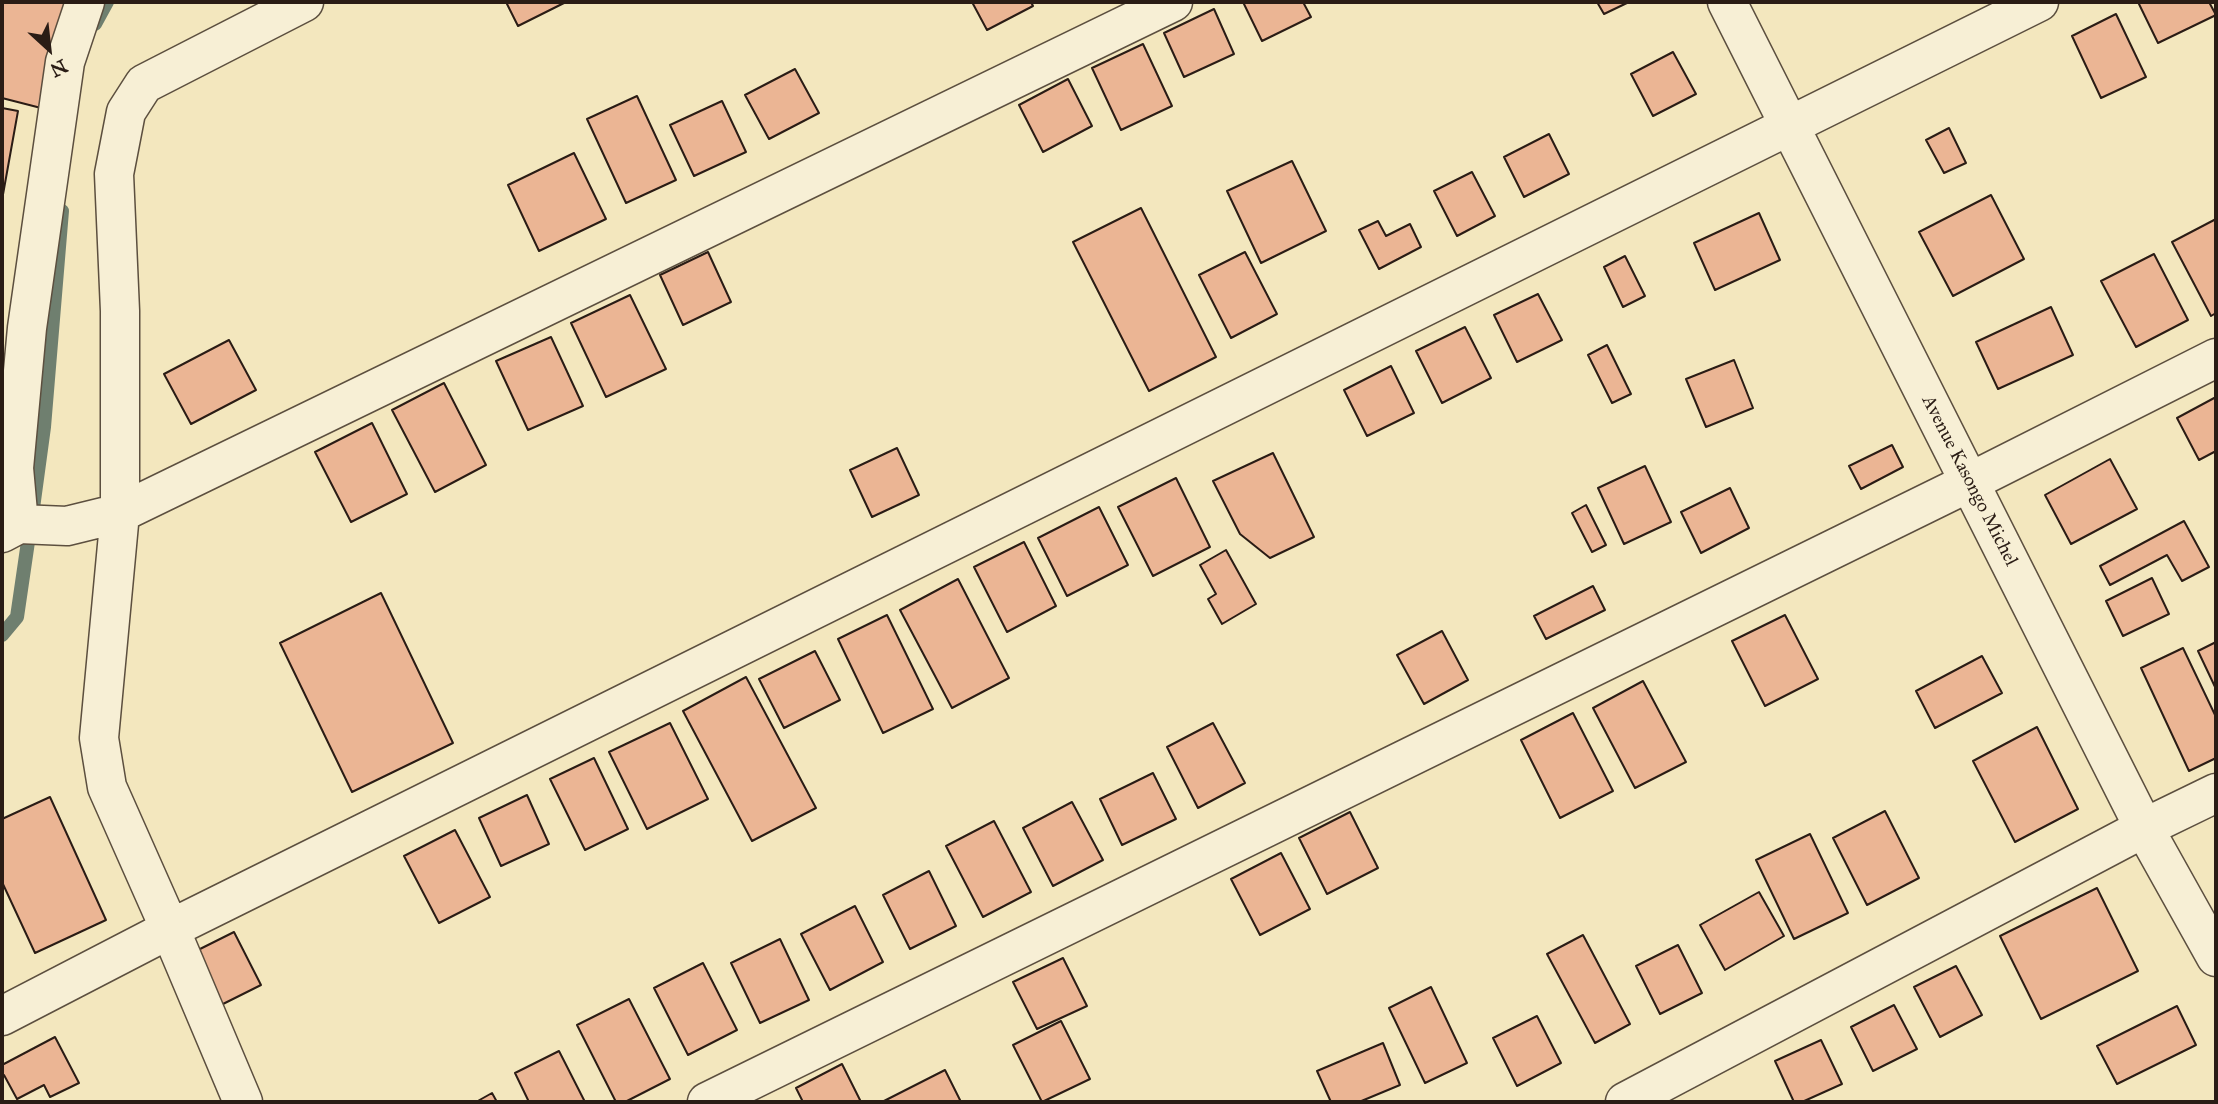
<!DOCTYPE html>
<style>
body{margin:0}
#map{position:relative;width:2218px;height:1104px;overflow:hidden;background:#f3e7be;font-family:"IM FELL Great Primer",serif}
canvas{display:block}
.frame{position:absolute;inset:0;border:4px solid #2a1c15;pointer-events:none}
.north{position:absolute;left:14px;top:14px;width:70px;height:70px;-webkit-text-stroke:5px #f7efd5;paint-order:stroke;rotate:153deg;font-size:19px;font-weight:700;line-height:28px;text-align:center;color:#2a1c15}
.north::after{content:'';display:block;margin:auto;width:24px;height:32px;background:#2a1c15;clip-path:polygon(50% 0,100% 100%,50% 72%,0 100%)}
</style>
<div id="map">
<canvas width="2218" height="1104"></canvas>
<div class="frame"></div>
<div class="north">N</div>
</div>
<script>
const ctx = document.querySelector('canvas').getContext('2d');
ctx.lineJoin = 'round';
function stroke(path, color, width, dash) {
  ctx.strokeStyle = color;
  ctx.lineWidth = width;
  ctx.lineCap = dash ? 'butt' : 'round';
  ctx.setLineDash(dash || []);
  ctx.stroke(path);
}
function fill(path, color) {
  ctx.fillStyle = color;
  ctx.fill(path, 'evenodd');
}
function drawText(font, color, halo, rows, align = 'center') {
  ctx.font = font + ' "IM FELL Great Primer",serif';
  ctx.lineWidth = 5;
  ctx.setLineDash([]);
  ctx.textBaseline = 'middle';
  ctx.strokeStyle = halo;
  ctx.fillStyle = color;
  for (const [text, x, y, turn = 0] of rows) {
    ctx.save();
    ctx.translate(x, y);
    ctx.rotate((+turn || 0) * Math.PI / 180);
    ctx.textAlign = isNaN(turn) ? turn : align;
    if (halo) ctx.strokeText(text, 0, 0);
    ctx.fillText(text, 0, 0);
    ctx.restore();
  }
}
stroke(new Path2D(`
 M 95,24 L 107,2
 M 33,508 L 44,427 L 62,211
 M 2,635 L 17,617 L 30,528`), '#6f7f6f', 14);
const building = new Path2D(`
 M 2,2 L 68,2 L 41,108 L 2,98 Z
 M 506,2 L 566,2 L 518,26 Z
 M 972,2 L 1031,2 L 1033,6 L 987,30 Z
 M 1243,2 L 1303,2 L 1311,17 L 1262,41 Z
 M 1597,2 L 1629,2 L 1604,14 Z
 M 2138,2 L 2209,2 L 2216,15 L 2158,43 Z
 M 1214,9 L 1234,54 L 1184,77 L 1164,33 Z
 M 2116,14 L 2146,77 L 2101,98 L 2072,36 Z
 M 1143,44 L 1172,106 L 1121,130 L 1092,68 Z
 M 1673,52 L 1696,94 L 1653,116 L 1631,74 Z
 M 795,69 L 819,113 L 769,139 L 745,95 Z
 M 1068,79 L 1092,126 L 1043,152 L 1019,105 Z
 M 637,96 L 676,180 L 626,203 L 587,119 Z
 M 722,101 L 746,152 L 694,176 L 670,125 Z
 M 2,108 L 18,111 L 2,200 Z
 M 1949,128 L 1966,163 L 1944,173 L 1926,140 Z
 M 1549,134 L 1569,174 L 1524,197 L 1504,157 Z
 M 574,153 L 606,219 L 539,251 L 508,185 Z
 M 1292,161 L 1326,231 L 1261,263 L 1227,191 Z
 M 1472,172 L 1495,216 L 1457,236 L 1434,191 Z
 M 1991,195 L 2024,259 L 1953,296 L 1919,232 Z
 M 1141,208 L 1216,357 L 1149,391 L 1073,242 Z
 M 1759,213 L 1780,260 L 1715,290 L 1694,243 Z
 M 2216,219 L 2216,313 L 2211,316 L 2172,242 Z
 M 1378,221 L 1386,236 L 1410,224 L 1421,247 L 1379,269 L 1359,230 Z
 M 708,252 L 731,302 L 683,325 L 660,275 Z
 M 1245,252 L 1277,314 L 1231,338 L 1199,275 Z
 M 2154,254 L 2188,320 L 2136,347 L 2101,281 Z
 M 1625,256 L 1645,296 L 1623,307 L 1604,267 Z
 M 1538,294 L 1562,340 L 1517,362 L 1494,315 Z
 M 630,295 L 666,369 L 606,397 L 571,323 Z
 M 2051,307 L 2073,355 L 1998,389 L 1976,342 Z
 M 1465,327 L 1491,378 L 1442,403 L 1416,351 Z
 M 551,337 L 583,406 L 528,430 L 496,361 Z
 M 229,340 L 256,390 L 191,424 L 164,374 Z
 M 1607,345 L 1631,394 L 1612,403 L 1588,355 Z
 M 1734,360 L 1753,408 L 1706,427 L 1686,379 Z
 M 1391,366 L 1414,413 L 1367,436 L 1344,390 Z
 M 444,383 L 486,465 L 435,492 L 392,410 Z
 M 2216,397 L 2216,451 L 2199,460 L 2177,418 Z
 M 372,423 L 407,494 L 351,522 L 315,452 Z
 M 1892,445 L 1903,467 L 1861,489 L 1849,466 Z
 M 897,448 L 919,495 L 872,517 L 850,470 Z
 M 1273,453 L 1314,537 L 1270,558 L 1240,534 L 1213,481 Z
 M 2110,459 L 2137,509 L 2071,544 L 2045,495 Z
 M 1645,466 L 1671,522 L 1624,544 L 1598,488 Z
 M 1176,478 L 1210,547 L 1153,576 L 1118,507 Z
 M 1730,488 L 1749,528 L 1701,553 L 1681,512 Z
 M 1586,505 L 1606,545 L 1592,552 L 1572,513 Z
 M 1099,507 L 1128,565 L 1067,596 L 1038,538 Z
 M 2184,521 L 2209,567 L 2182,581 L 2167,555 L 2110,585 L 2100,566 Z
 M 1024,542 L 1056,606 L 1007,632 L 974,567 Z
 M 1226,550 L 1256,604 L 1222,624 L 1208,599 L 1216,594 L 1200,565 Z
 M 2152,578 L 2169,614 L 2123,636 L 2106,601 Z
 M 958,579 L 1009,678 L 952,708 L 900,610 Z
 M 1593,586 L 1605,610 L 1546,639 L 1534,616 Z
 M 381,593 L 453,743 L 352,792 L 280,643 Z
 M 887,615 L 933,709 L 883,733 L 838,639 Z
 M 1785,615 L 1818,679 L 1765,706 L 1732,641 Z
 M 1442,631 L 1468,680 L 1424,704 L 1397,655 Z
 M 2216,642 L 2216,689 L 2198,651 Z
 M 2183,648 L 2216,717 L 2216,758 L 2189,771 L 2141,668 Z
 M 815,651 L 840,700 L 784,728 L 759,679 Z
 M 1982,656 L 2002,693 L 1935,728 L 1916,691 Z
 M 746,677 L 816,808 L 752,841 L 683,711 Z
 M 1643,681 L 1686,762 L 1635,788 L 1593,708 Z
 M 1573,713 L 1613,791 L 1560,818 L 1521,740 Z
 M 670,723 L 708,799 L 647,829 L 609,752 Z
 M 1213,723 L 1245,783 L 1198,808 L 1167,747 Z
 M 2037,727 L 2078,809 L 2015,842 L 1973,761 Z
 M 594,758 L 628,829 L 585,850 L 550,779 Z
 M 1153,773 L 1176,819 L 1122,845 L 1100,799 Z
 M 527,795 L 549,844 L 501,866 L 479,818 Z
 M 50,797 L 106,920 L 35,953 L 2,882 L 2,819 Z
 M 1072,802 L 1103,860 L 1053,886 L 1023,828 Z
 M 1885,811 L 1919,878 L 1867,905 L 1833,838 Z
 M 1350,812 L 1378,868 L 1327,894 L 1299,838 Z
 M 994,821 L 1031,892 L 983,917 L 946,846 Z
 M 455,830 L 490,897 L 439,923 L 404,856 Z
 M 1810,834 L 1848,913 L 1794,939 L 1756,860 Z
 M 1281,853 L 1310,909 L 1260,935 L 1231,879 Z
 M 929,871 L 956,926 L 910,949 L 883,895 Z
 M 2097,888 L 2138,971 L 2041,1019 L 2000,936 Z
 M 1759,892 L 1784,936 L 1725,970 L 1700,925 Z
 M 855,906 L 883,962 L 830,990 L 801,934 Z
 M 234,932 L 261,985 L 215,1008 L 188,955 Z
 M 1583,935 L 1630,1024 L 1595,1043 L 1547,954 Z
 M 780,939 L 809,1000 L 760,1023 L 731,963 Z
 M 1678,945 L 1702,993 L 1660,1014 L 1636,966 Z
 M 1063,958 L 1087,1006 L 1037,1029 L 1013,982 Z
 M 703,963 L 737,1030 L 688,1055 L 654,988 Z
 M 1956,966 L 1982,1015 L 1940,1037 L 1914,987 Z
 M 1431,987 L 1467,1063 L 1425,1083 L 1389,1008 Z
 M 629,999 L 670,1079 L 625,1102 L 616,1102 L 577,1025 Z
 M 1894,1005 L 1917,1049 L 1873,1071 L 1851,1027 Z
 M 2177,1006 L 2196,1045 L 2117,1084 L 2097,1046 Z
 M 1537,1016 L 1561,1063 L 1517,1086 L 1493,1038 Z
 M 1061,1021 L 1090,1079 L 1042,1102 L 1013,1045 Z
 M 55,1037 L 79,1083 L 50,1097 L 44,1085 L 17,1099 L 4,1075 L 2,1076 L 2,1065 Z
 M 1821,1040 L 1842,1084 L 1802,1102 L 1794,1102 L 1775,1061 Z
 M 1383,1043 L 1400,1085 L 1359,1102 L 1331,1102 L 1317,1071 Z
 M 559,1051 L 585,1102 L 529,1102 L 515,1073 Z
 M 842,1064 L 861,1102 L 803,1102 L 796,1088 Z
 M 945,1070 L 961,1102 L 882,1102 Z
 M 492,1093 L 497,1102 L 476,1102 Z`);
fill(building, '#ebb594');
stroke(building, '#2a1c15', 2);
const minor = new Path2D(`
 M 1727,2 L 2144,828 L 2216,957
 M 19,524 L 14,468 L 27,328 L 65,62 L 85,2
 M 2,533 L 19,524 L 67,526 L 120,513 L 1173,2
 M 2,1016 L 170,929 L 2039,2
 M 243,1102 L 170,929 L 107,787 L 99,738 L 120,513 L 120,311 L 114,174 L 126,112 L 144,84 L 304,2
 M 707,1102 L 1970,482 L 2216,358
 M 1625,1102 L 2144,828 L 2216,793`);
stroke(minor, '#5c4f3f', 41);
stroke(minor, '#f7efd5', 38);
drawText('19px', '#2a1c15', '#f7efd5', [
 ["Avenue Kasongo Michel",1969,481,63]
]);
</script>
